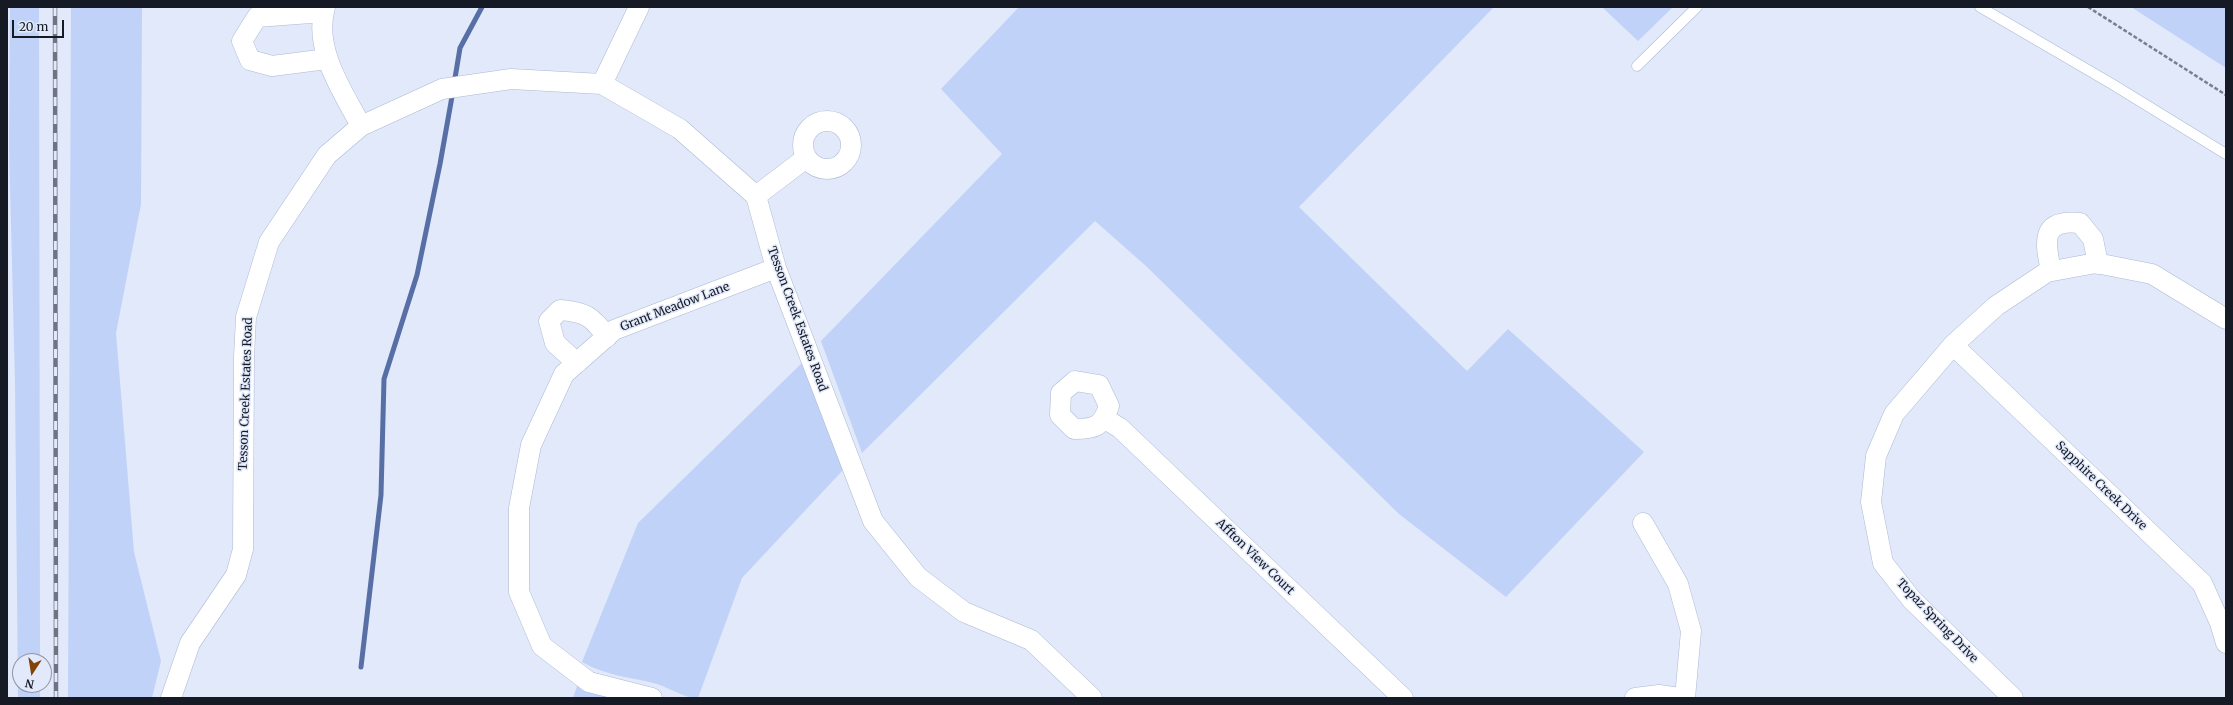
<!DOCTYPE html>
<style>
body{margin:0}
#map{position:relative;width:2233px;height:705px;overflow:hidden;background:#e1e9fa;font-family:Merriweather,serif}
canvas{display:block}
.frame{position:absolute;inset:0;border:8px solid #161a24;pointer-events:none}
.north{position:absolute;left:12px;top:653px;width:40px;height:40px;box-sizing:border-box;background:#e1e9fa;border:1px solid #9096a4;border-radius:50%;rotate:192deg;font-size:11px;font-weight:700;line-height:16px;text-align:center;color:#161a24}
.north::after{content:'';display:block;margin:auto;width:14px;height:18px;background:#834308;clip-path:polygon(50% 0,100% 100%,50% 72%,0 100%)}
.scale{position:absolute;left:12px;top:20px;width:52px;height:18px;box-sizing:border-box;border:2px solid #161a24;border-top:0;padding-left:5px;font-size:12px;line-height:14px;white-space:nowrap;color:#161a24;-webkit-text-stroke:3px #e1e9fa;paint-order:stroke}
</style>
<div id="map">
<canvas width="2233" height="705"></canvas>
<div class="frame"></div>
<div class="north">N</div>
<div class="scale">20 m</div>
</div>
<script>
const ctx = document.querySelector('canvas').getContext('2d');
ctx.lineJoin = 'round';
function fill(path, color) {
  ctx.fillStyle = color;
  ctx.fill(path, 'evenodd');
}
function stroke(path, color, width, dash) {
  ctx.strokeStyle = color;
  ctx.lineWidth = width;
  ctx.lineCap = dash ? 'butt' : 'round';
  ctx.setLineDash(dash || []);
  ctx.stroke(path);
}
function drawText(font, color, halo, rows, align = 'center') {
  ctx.font = font + ' Merriweather,serif';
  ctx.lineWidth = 3;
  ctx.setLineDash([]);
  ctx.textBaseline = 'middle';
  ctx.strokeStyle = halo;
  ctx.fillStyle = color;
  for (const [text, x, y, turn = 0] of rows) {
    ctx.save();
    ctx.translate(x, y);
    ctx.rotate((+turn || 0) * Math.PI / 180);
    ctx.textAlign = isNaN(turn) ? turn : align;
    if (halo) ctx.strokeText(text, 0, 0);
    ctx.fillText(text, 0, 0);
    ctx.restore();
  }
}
fill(new Path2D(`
 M 10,7 L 39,7 L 40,661 L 20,661 L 20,685 L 40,685 L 40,698 L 18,698 L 15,383 L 9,145 Z
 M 71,7 L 142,7 L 141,204 L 116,333 L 134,552 L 161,661 L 152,698 L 68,698 Z
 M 1019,7 L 1494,7 L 1299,207 L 1467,371 L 1508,329 L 1644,452 L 1506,597 L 1399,514 L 1146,266 L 1095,221 L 862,453 L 821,341 L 1002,154 L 941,89 Z
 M 1602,7 L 1673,7 L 1638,41 Z
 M 2131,7 L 2226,7 L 2226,68 Z
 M 805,360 L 843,470 L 742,578 L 698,698 C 684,698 670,688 657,684 C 631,677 606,676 582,662 L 638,523 Z
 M 577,686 L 611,698 L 573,698 Z`), '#c0d2f8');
stroke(new Path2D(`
 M 454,84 L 460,48 L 482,7
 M 361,667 L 381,495 L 384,379 L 417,275 L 440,164 L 453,91`), '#586fa6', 5);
const service = new Path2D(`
 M 1980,7 L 2112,84 L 2226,154
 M 1637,66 L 1697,7`);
const minor = new Path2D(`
 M 325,7 C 313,49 342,90 361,126
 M 324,12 L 257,17 L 242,41 L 250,60 L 272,66 L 327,59
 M 602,84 L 639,7
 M803 145a24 24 0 1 1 48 0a24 24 0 1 1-48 0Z
 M 756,196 L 806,158
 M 2051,271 C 2045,242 2040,219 2080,223 L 2093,239 L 2098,264
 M 1953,345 L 2202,583 L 2220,623 L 2226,643
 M 577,363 L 555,343 L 549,321 L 560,310 C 585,312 592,316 607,337
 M 1075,381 L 1099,385 L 1109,406 C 1102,427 1095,429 1074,429 L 1060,415 L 1061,393 Z
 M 1105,419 L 1120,428 L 1403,698
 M 1643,523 L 1678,584 L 1691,631 L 1685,698
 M 171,698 L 190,643 L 236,575 L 243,549 L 244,357 L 246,317 L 269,242 L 327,155 L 361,126 L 442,89 L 511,79 L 602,84 L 680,129 L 756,196 L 776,268 L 873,521 L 918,577 L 964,612 L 1031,640 L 1092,698
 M 652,698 L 589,682 L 542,646 L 519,592 L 519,508 L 531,445 L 564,374 L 614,330 L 776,268
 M 1635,698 L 1659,695 L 1679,698
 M 2013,698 L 1912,600 L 1883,563 L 1871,502 L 1876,456 L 1894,414 L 1953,345 L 1996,306 L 2047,272 L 2096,263 L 2152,274 L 2226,319`);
stroke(service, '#acb9d3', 11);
stroke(minor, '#acb9d3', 21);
stroke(new Path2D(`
 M 2088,7 L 2226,95`), '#797f8d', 2.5, [4, 2]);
stroke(service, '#fff', 10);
stroke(minor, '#fff', 20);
const rail = new Path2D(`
 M 55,7 L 56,698`);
stroke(rail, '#6e7481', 4.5);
stroke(rail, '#e1e9fa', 3, [9]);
drawText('12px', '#161a24', '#e1e9fa', [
 ["Grant Meadow Lane",675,307,-21],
 ["Tesson Creek Estates Road",797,319,70],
 ["Tesson Creek Estates Road",246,394,-88],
 ["Sapphire Creek Drive",2101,486,44],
 ["Affton View Court",1255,557,44],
 ["Topaz Spring Drive",1937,621,46]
]);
</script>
